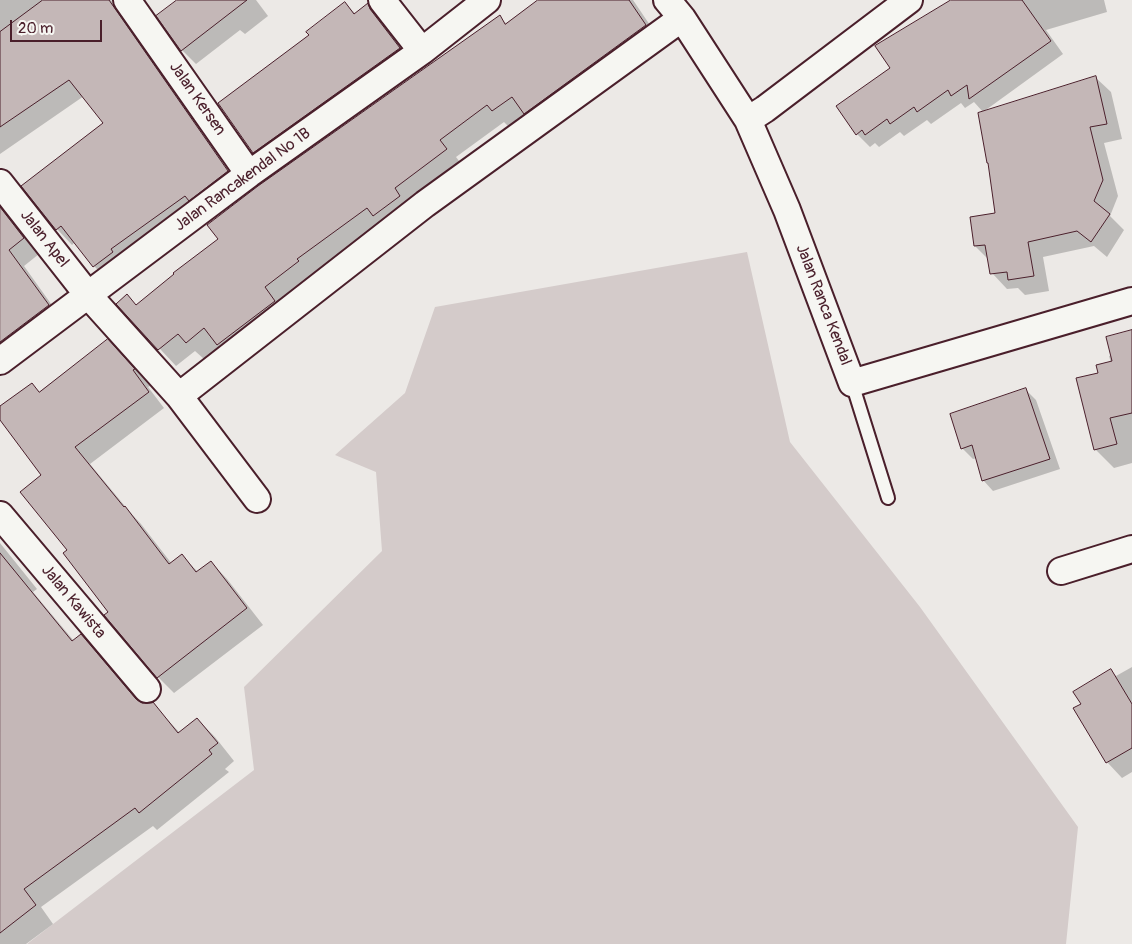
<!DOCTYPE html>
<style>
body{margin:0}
#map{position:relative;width:1132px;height:944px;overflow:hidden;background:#ece9e6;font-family:Pangolin,sans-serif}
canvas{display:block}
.scale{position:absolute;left:10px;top:20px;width:92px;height:22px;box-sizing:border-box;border:2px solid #4a1f2b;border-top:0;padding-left:6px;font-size:15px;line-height:18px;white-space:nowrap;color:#4a1f2b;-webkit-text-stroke:4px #f6f6f2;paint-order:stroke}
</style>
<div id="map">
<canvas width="1132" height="944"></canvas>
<div class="scale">20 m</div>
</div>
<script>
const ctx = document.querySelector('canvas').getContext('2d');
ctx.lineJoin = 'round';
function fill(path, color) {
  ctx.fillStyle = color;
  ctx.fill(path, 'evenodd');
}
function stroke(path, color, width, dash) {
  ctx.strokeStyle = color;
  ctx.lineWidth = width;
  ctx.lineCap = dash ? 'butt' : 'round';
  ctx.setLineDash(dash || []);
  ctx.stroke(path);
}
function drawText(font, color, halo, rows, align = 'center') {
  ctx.font = font + ' Pangolin,sans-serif';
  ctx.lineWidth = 4.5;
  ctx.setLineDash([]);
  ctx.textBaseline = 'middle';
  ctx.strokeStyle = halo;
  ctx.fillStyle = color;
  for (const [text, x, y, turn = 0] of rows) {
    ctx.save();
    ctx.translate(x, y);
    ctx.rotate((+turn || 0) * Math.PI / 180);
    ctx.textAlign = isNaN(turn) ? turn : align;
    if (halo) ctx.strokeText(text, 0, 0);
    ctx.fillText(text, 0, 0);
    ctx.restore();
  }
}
fill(new Path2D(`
 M 747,252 L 790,442 L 920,607 L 1078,827 L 1066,944 L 27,944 L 254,770 L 244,687 L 382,551 L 376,472 L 335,455 L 405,393 L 435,307 Z`), '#d4cbca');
fill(new Path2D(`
 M 0,0 L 111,0 L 243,187 L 110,282 L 94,266 L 75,242 L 72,245 L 57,229 L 105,124 L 84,96 L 0,154 Z
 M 179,0 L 256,0 L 268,16 L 245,34 L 240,30 L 196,64 L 182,50 Z
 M 540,0 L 633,0 L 662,43 L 510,128 L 504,122 L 456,157 L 463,166 L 235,361 L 220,346 L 204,359 L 195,351 L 176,366 L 118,304 L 127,296 L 137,306 L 499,17 L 507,24 Z
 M 953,0 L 1104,0 L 1107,12 L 1046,30 L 1063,54 L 983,112 L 974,102 L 965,108 L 961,103 L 931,124 L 927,120 L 904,136 L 900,132 L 879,147 L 875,143 L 870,147 L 857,134 L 891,68 Z
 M 345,4 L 356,14 L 368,5 L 385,22 L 387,28 L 417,66 L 271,169 L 254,152 L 310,36 Z
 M 1095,77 L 1111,92 L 1122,139 L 1104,143 L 1118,196 L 1110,216 L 1124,230 L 1107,257 L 1094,246 L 1043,257 L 1049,291 L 1025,295 L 1018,288 L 1007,289 L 992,273 L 989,260 L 975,246 Z
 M 0,208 L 13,221 L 39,254 L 24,266 L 64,322 L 0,366 Z
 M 1132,332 L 1132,463 L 1114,468 L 1095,449 L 1099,374 L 1111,363 L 1109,356 L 1112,355 Z
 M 124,357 L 150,386 L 148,387 L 164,408 L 90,464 L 129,511 L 141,524 L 172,564 L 182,556 L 198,572 L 211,562 L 227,579 L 263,625 L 174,693 L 158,677 L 106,615 L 110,612 L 69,550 L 42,475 L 0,417 L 0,408 L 32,385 L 40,392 Z
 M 1025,389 L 1036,400 L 1060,469 L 993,491 L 983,480 L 977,458 L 973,459 L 962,448 Z
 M 0,543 L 37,589 L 33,592 L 74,641 L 81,635 L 98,653 L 141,704 L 153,704 L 180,733 L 197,719 L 215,737 L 234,761 L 225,769 L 229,772 L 157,830 L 153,826 L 41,907 L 53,924 L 26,944 L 0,944 Z
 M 1132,667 L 1132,772 L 1122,778 L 1107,762 L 1075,708 L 1083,705 L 1111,671 L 1116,676 Z`), '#0003');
const building = new Path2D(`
 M 43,0 L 109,0 L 228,171 L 189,201 L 185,196 L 111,249 L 113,252 L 93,267 L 61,226 L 56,230 L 21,186 L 103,123 L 69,80 L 0,127 L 0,32 Z
 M 177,0 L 247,0 L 181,51 L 156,16 Z
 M 538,0 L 629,0 L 646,25 L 524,114 L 512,97 L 492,111 L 487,105 L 440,140 L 447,149 L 395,188 L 400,196 L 373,216 L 367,208 L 297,259 L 299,261 L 265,287 L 275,301 L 217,345 L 204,328 L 186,343 L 178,334 L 158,350 L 116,304 L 127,294 L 136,305 L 174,274 L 173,273 L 218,239 L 207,225 L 258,186 L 500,15 L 505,24 Z
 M 951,0 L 1022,0 L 1051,41 L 969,99 L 967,85 L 951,96 L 948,90 L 917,112 L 914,107 L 890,124 L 887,119 L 865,135 L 862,130 L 856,135 L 836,106 L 890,68 L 875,46 Z
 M 345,2 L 354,14 L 368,3 L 370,9 L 400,48 L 253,153 L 218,103 L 309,35 L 306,32 Z
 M 1096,76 L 1107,124 L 1090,127 L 1103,180 L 1094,201 L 1110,214 L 1091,242 L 1077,231 L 1028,242 L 1034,276 L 1008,280 L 1007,272 L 990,274 L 985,245 L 974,246 L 970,217 L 995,213 L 988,163 L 987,163 L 978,113 Z
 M 0,207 L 24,238 L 9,250 L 49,305 L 0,342 Z
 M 1132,330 L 1132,413 L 1110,418 L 1117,444 L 1094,450 L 1076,378 L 1098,373 L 1096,365 L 1112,361 L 1106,337 Z
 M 108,339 L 135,369 L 133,370 L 149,392 L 75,447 L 124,507 L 125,506 L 169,564 L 182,554 L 196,572 L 211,561 L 247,608 L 157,678 L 104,615 L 108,612 L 63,553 L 67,550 L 20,492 L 41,475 L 0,420 L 0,406 L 32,383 L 39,392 Z
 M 1026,388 L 1050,459 L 982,481 L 972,445 L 961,449 L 950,414 Z
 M 0,553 L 72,641 L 81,634 L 136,699 L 142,703 L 153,702 L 178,733 L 197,718 L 218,743 L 209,750 L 212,754 L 139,813 L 135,808 L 24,889 L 36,905 L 0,933 Z
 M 1111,669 L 1132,704 L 1132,748 L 1106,763 L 1073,708 L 1081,704 L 1073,692 Z`);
fill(building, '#c4b7b7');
stroke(building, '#4a1f2b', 1);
const service = new Path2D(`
 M 852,383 L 888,498`);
const minor = new Path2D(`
 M 127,0 L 249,174
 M 382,0 L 422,51
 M 667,0 L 682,18 L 748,120 L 787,210 L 852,383 L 1132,301
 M 748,120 L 765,109 L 909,0
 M 0,183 L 88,295 L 179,396 L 257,499
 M 0,361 L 249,174 L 422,51 L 487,0
 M 179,396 L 425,204 L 682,18
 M 0,515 L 147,689
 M 1061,571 L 1132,549`);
stroke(service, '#4a1f2b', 16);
stroke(minor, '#4a1f2b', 30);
stroke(service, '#f6f6f2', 12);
stroke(minor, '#f6f6f2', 26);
drawText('16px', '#4a1f2b', '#f6f6f2', [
 ["Jalan Kersen",197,99,55],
 ["Jalan Rancakendal No 1B",243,180,-36],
 ["Jalan Apel",44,239,52],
 ["Jalan Ranca Kendal",823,305,69],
 ["Jalan Kawista",73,602,50]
]);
</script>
